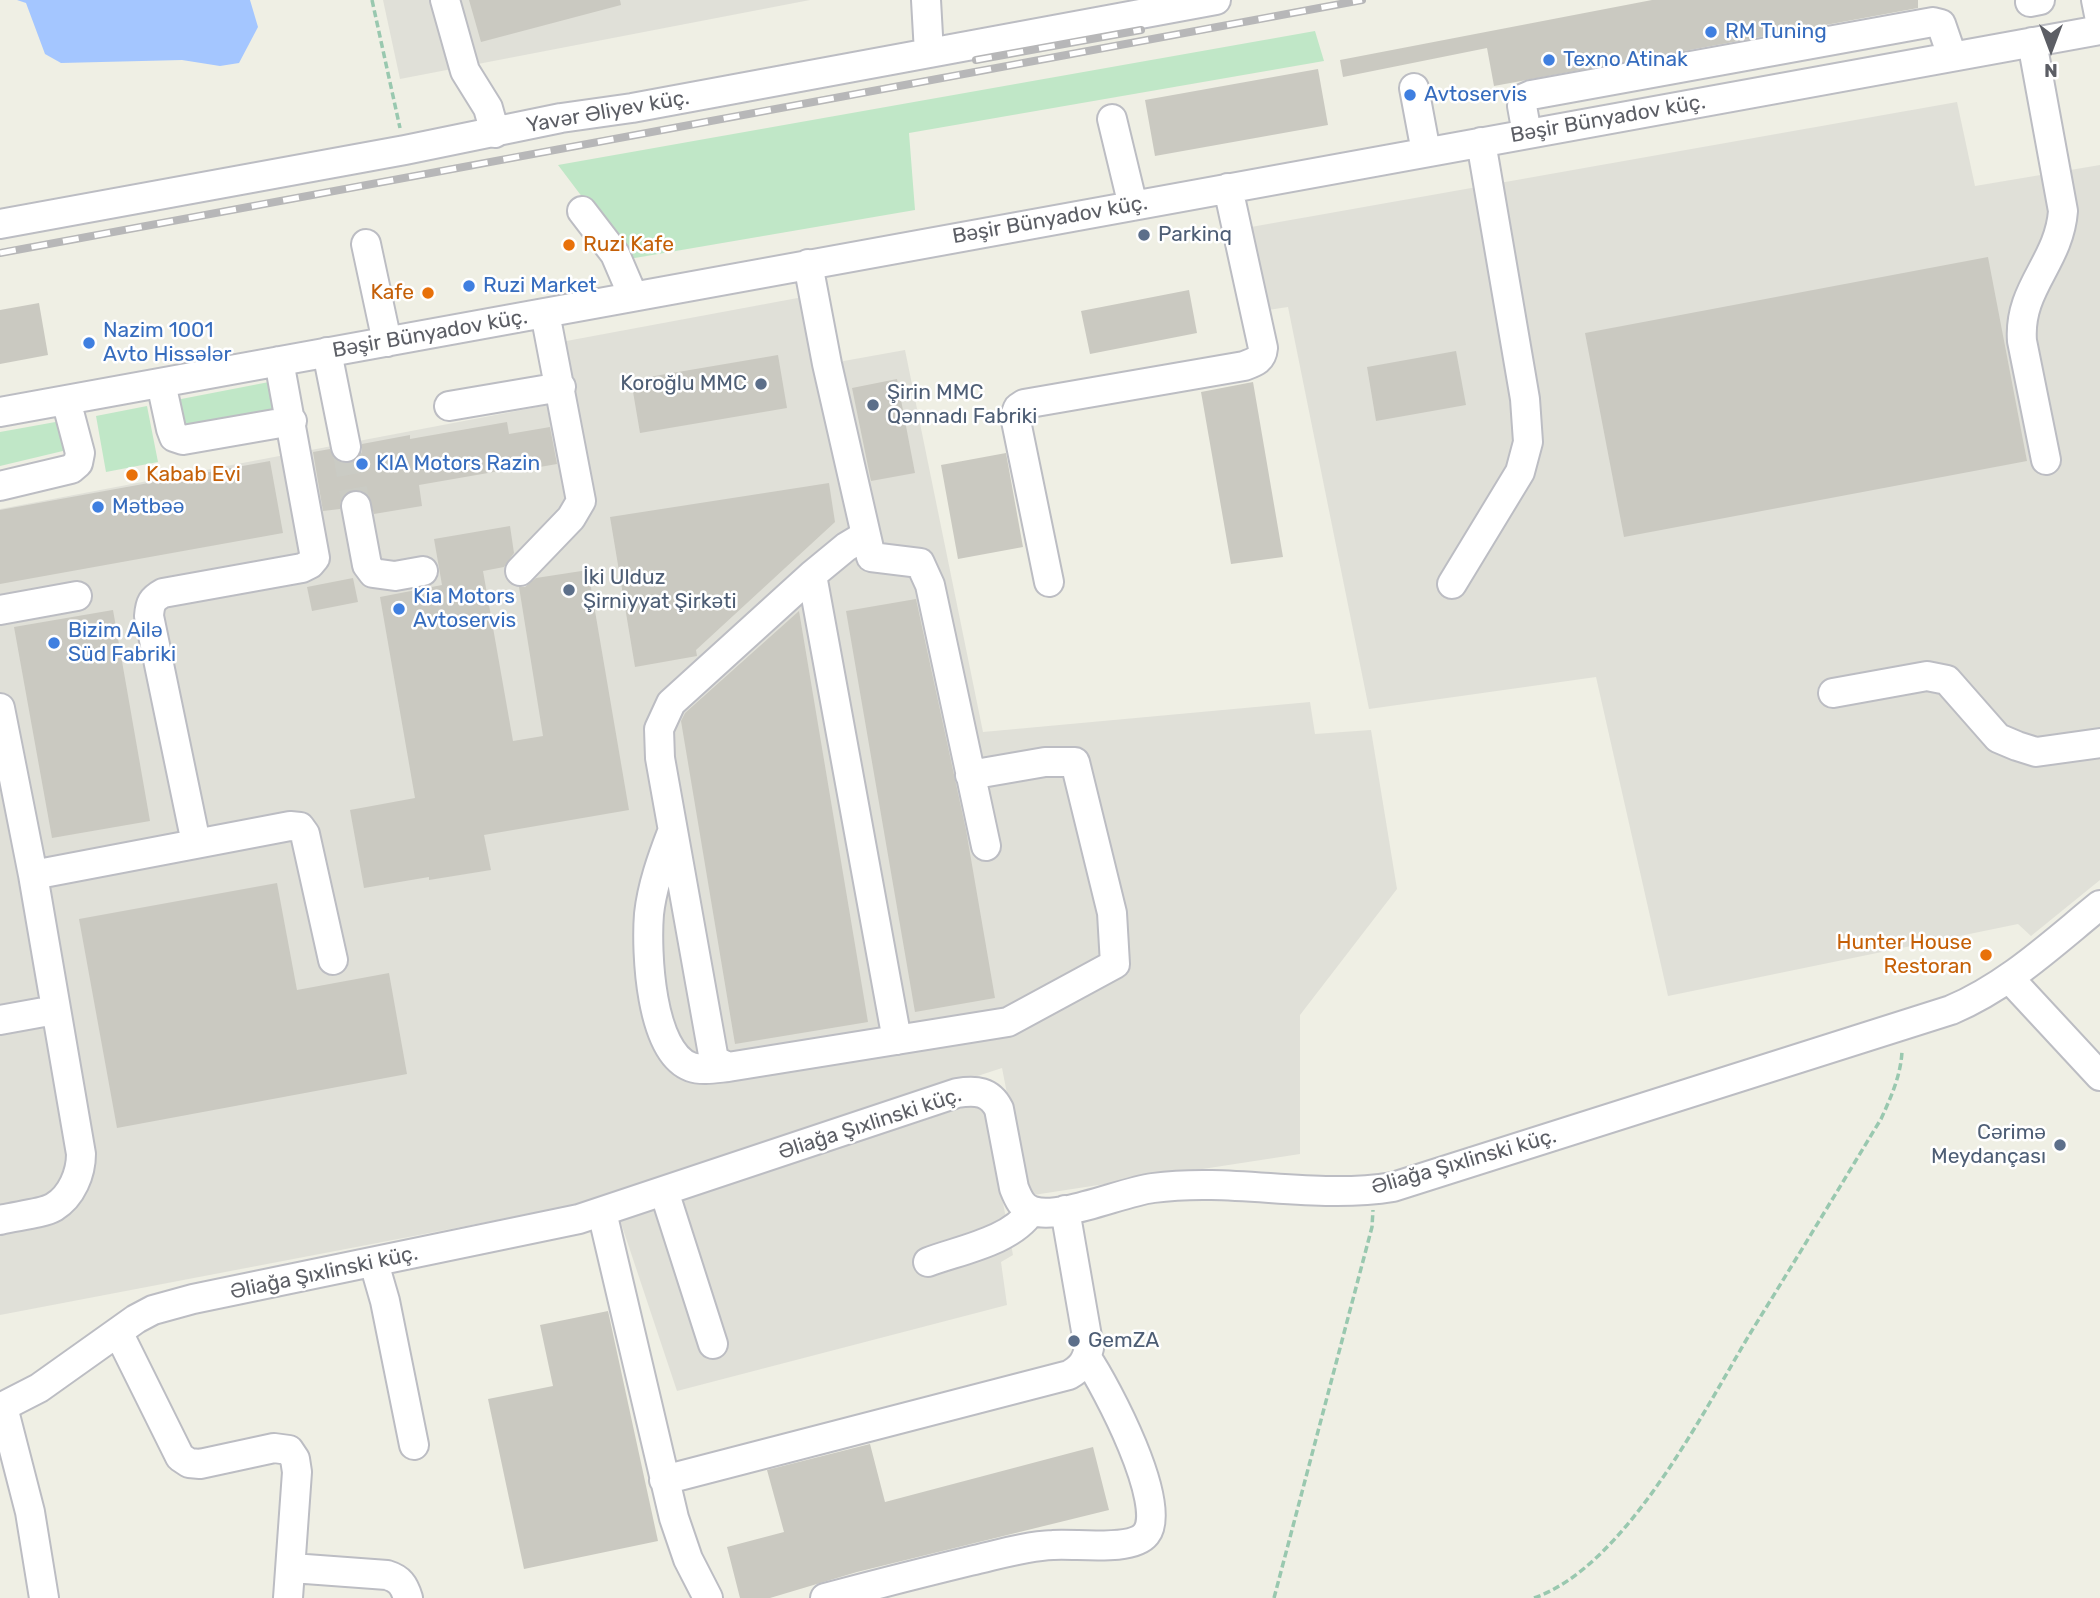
<!DOCTYPE html>
<meta charset="utf-8">
<style>
body{margin:0}
#map{position:relative;width:2100px;height:1598px;overflow:hidden;background:#efefe4;font-family:Rubik,sans-serif}
canvas{display:block}
.north{position:absolute;left:2016px;top:14px;width:70px;height:70px;-webkit-text-stroke:5px #fff;paint-order:stroke;rotate:180deg;font-size:19px;font-weight:700;line-height:28px;text-align:center;color:#5c5e65}
.north::after{content:'';display:block;margin:auto;width:24px;height:32px;background:#5c5e65;clip-path:polygon(50% 0,100% 100%,50% 72%,0 100%)}
</style>
<div id="map">
<canvas width="2100" height="1598"></canvas>
<div class="north">N</div>
</div>
<script>
const ctx = document.querySelector('canvas').getContext('2d');
ctx.lineJoin = 'round';
function fill(path, color) {
  ctx.fillStyle = color;
  ctx.fill(path, 'evenodd');
}
function stroke(path, color, width, dash) {
  ctx.strokeStyle = color;
  ctx.lineWidth = width;
  ctx.lineCap = dash ? 'butt' : 'round';
  ctx.setLineDash(dash || []);
  ctx.stroke(path);
}
function drawText(font, color, halo, rows, align = 'center') {
  ctx.font = font + ' Rubik,sans-serif';
  ctx.lineWidth = 5;
  ctx.setLineDash([]);
  ctx.textBaseline = 'middle';
  ctx.strokeStyle = halo;
  ctx.fillStyle = color;
  for (const [text, x, y, turn = 0] of rows) {
    ctx.save();
    ctx.translate(x, y);
    ctx.rotate((+turn || 0) * Math.PI / 180);
    ctx.textAlign = isNaN(turn) ? turn : align;
    if (halo) ctx.strokeText(text, 0, 0);
    ctx.fillText(text, 0, 0);
    ctx.restore();
  }
}
fill(new Path2D(`
 M 383,0 L 810,0 L 400,79 Z
 M 1957,102 L 1975,186 L 2100,165 L 2100,880 L 2031,936 L 2018,924 L 1668,996 L 1596,677 L 1369,709 L 1288,307 L 1268,310 L 1251,227 Z
 M 803,297 L 827,364 L 905,350 L 983,732 L 1310,702 L 1315,734 L 1371,730 L 1397,889 L 1300,1015 L 1300,1154 L 1027,1196 L 1002,1068 L 592,1202 L 0,1315 L 0,509 L 564,402 L 561,342 Z
 M 977,1103 L 985,1109 L 1013,1255 L 1001,1262 L 1007,1305 L 677,1391 L 620,1220 Z`), '#e0e0d8');
fill(new Path2D(`
 M 1315,31 L 1324,61 L 909,133 L 915,210 L 629,259 L 558,165 Z
 M 269,382 L 276,411 L 182,428 L 176,400 Z
 M 147,406 L 158,462 L 106,472 L 96,416 Z
 M 61,421 L 67,450 L 0,466 L 0,432 Z`), '#c0e7c7');
fill(new Path2D(`
 M 17,0 L 250,0 L 258,27 L 239,63 L 220,66 L 182,60 L 61,63 L 45,54 L 26,3 Z`), '#a4c6ff');
fill(new Path2D(`
 M 469,0 L 620,0 L 621,5 L 481,42 Z
 M 1652,0 L 1918,0 L 1918,8 L 1494,86 L 1487,48 L 1343,77 L 1340,60 Z
 M 1318,69 L 1328,125 L 1155,156 L 1145,100 Z
 M 1988,257 L 2027,461 L 1624,537 L 1585,333 Z
 M 1189,290 L 1197,333 L 1090,354 L 1081,311 Z
 M 39,303 L 48,355 L 0,364 L 0,310 Z
 M 1456,351 L 1466,405 L 1376,421 L 1367,367 Z
 M 778,355 L 787,408 L 640,433 L 631,380 Z
 M 897,379 L 915,473 L 871,481 L 852,388 Z
 M 1253,382 L 1283,557 L 1231,564 L 1201,392 Z
 M 507,422 L 509,434 L 550,427 L 557,464 L 534,468 L 534,465 L 419,485 L 422,506 L 374,514 L 368,495 L 361,490 L 352,490 L 346,493 L 341,500 L 340,509 L 323,511 L 313,452 L 330,449 L 334,458 L 341,463 L 349,463 L 357,459 L 362,452 L 362,444 L 410,435 L 410,439 Z
 M 1006,453 L 1023,547 L 958,559 L 941,465 Z
 M 270,461 L 283,533 L 0,584 L 0,510 Z
 M 829,483 L 835,522 L 696,650 L 697,656 L 635,667 L 610,517 Z
 M 510,526 L 514,553 L 504,567 L 483,571 L 513,741 L 543,736 L 519,587 L 525,587 L 536,578 L 588,570 L 629,810 L 484,835 L 491,870 L 429,880 L 429,877 L 364,888 L 350,810 L 415,798 L 380,597 L 442,585 L 434,539 Z
 M 353,578 L 358,602 L 312,611 L 307,587 Z
 M 916,599 L 966,830 L 995,998 L 915,1012 L 846,611 Z
 M 113,610 L 150,821 L 52,838 L 14,627 Z
 M 799,611 L 868,1022 L 735,1044 L 681,721 L 685,713 Z
 M 277,883 L 297,990 L 389,973 L 407,1074 L 117,1128 L 79,919 Z
 M 608,1311 L 658,1541 L 524,1569 L 488,1399 L 553,1386 L 540,1325 Z
 M 870,1444 L 885,1502 L 1093,1447 L 1109,1510 L 857,1572 L 770,1598 L 740,1598 L 727,1547 L 784,1532 L 767,1470 Z`), '#cac9c1');
stroke(new Path2D(`
 M 346,447 L 356,506`), '#cacbc4', 28, [28, 14]);
const minor = new Path2D(`
 M 445,0 L 465,71 L 488,108 L 495,133
 M 926,0 L 929,53
 M 2096,0 L 2100,20
 M 2030,2 L 2040,0
 M 2032,42 L 2063,211 C 2059,263 2018,288 2022,341 L 2046,460
 M 1414,88 L 1426,152
 M 1112,119 L 1133,206
 M 1527,134 L 1522,106 L 1524,98 L 1531,95 L 1933,22 L 1941,24 L 1952,56
 M 582,211 L 615,254 L 633,296
 M 0,224 L 405,150 L 561,118 L 632,108 L 1216,0
 M 366,244 L 387,342
 M 808,264 L 827,364 L 866,535 L 846,547 L 812,575 L 671,703 L 659,729 L 660,758 L 714,1060 L 728,1067 L 1008,1022 L 1115,964 L 1112,913 L 1075,762 L 1045,762 L 970,775
 M 327,352 L 346,447
 M 161,383 L 171,429 L 174,437 L 183,440 L 292,421
 M 449,406 L 561,387
 M 0,412 L 2100,30
 M 0,486 L 71,469 L 78,463 L 80,453 L 66,400
 M 356,506 L 367,565 L 373,573 L 395,576 L 423,571
 M 866,535 L 871,557 L 920,563 L 930,585 L 986,846
 M 520,571 L 571,518 L 581,501 L 545,313
 M 812,575 L 897,1040
 M 1049,582 L 1015,416 L 1018,408 L 1024,404 L 1244,366 C 1255,362 1262,360 1263,348 L 1228,188
 M 1452,584 L 1520,472 L 1528,442 L 1525,399 L 1481,142
 M 0,610 L 77,596
 M 1833,693 L 1927,676 L 1947,680 L 1998,738 L 2017,746 L 2036,752 L 2100,743
 M 0,708 L 33,875 L 81,1154 C 81,1173 72,1196 54,1207 C 42,1214 15,1216 0,1220
 M 672,832 C 662,858 652,886 649,914 C 646,951 650,1052 691,1067 C 702,1071 717,1068 728,1067
 M 196,843 L 149,616 C 150,603 152,599 163,593 L 302,568 L 310,564 L 315,558 L 279,361
 M 33,875 L 290,826 L 300,827 L 305,834 L 333,960
 M 2009,978 L 2100,1076
 M 0,1020 L 55,1010
 M 664,1191 L 713,1344
 M 602,1212 L 674,1518 L 688,1559 L 708,1598
 M 928,1262 C 960,1250 1012,1241 1031,1211
 M 374,1263 L 385,1301 L 414,1445
 M 118,1332 L 180,1457 L 189,1463 L 200,1464 L 274,1448 L 289,1450 L 295,1459 L 297,1472 L 288,1598
 M 3,1407 L 30,1512 L 44,1598
 M 0,1408 L 39,1388 L 136,1319 L 153,1310 L 193,1299 L 579,1219 L 957,1093 C 976,1090 990,1091 999,1109 L 1014,1188 C 1018,1198 1022,1208 1033,1211 C 1060,1220 1122,1192 1153,1188 C 1233,1177 1313,1200 1393,1187 L 1951,1010 C 2008,986 2053,943 2100,905
 M 664,1480 L 1069,1375 C 1081,1368 1086,1362 1089,1348 L 1065,1210
 M 292,1568 L 387,1575 C 400,1579 404,1585 408,1598
 M 825,1598 C 873,1585 921,1573 970,1561 C 997,1555 1025,1546 1053,1545 C 1075,1543 1132,1552 1146,1534 C 1169,1505 1106,1386 1087,1358`);
stroke(minor, '#bcbdc3', 32);
stroke(new Path2D(`
 M 372,0 L 400,128
 M 1274,1598 L 1372,1227 L 1373,1210
 M 1534,1598 C 1626,1566 1703,1412 1751,1332 C 1795,1261 1838,1190 1881,1119 C 1891,1097 1901,1075 1902,1051`), '#99c8af', 3.5, [7, 3.5]);
stroke(minor, '#fff', 28);
const rail = new Path2D(`
 M 976,60 L 1141,30
 M 0,253 L 1362,0`);
stroke(rail, '#b7b7b8', 8);
stroke(rail, '#fff', 5, [16]);
for (const [x, y, r, color] of [
 [1711,32,7,"#3f7fe0"],
 [1549,60,7,"#3f7fe0"],
 [1410,95,7,"#3f7fe0"],
 [1144,235,7,"#5c6f8a"],
 [569,245,7,"#e8710a"],
 [469,286,7,"#3f7fe0"],
 [428,293,7,"#e8710a"],
 [89,343,7,"#3f7fe0"],
 [761,384,7,"#5c6f8a"],
 [873,405,7,"#5c6f8a"],
 [362,464,7,"#3f7fe0"],
 [132,475,7,"#e8710a"],
 [98,507,7,"#3f7fe0"],
 [569,590,7,"#5c6f8a"],
 [399,609,7,"#3f7fe0"],
 [54,643,7,"#3f7fe0"],
 [1986,955,7,"#e8710a"],
 [2060,1145,7,"#5c6f8a"],
 [1074,1341,7,"#5c6f8a"]
]) {
  const dot = new Path2D();
  dot.arc(x, y, r, 0, 2 * Math.PI);
  ctx.fillStyle = color;
  ctx.fill(dot);
  stroke(dot, '#fff', 2.5);
}
drawText('21px', '#366cbe', '#fff', [
 ["RM Tuning",1725,32],
 ["Texno Atinak",1563,60],
 ["Avtoservis",1424,95],
 ["Ruzi Market",483,286],
 ["Nazim 1001",103,331],
 ["Avto Hissələr",103,355],
 ["KIA Motors Razin",376,464],
 ["Mətbəə",112,507],
 ["Kia Motors",413,597],
 ["Avtoservis",413,621],
 ["Bizim Ailə",68,631],
 ["Süd Fabriki",68,655]
], 'left');
drawText('21px', '#5c5e65', '#fff', [
 ["Yavər Əliyev küç.",608,112,-10],
 ["Bəşir Bünyadov küç.",1608,119,-10],
 ["Bəşir Bünyadov küç.",1050,220,-10],
 ["Bəşir Bünyadov küç.",430,334,-10],
 ["Əliağa Şıxlinski küç.",870,1124,-18],
 ["Əliağa Şıxlinski küç.",1464,1162,-16],
 ["Əliağa Şıxlinski küç.",324,1273,-12]
]);
drawText('21px', '#4e5e75', '#fff', [
 ["Parkinq",1158,235],
 ["Koroğlu MMC",747,384,"right"],
 ["Şirin MMC",887,393],
 ["Qənnadı Fabriki",887,417],
 ["İki Ulduz",583,578],
 ["Şirniyyat Şirkəti",583,602],
 ["Cərimə",2046,1133,"right"],
 ["Meydançası",2046,1157,"right"],
 ["GemZA",1088,1341]
], 'left');
drawText('21px', '#c56008', '#fff', [
 ["Ruzi Kafe",583,245],
 ["Kafe",414,293,"right"],
 ["Kabab Evi",146,475],
 ["Hunter House",1972,943,"right"],
 ["Restoran",1972,967,"right"]
], 'left');
</script>
